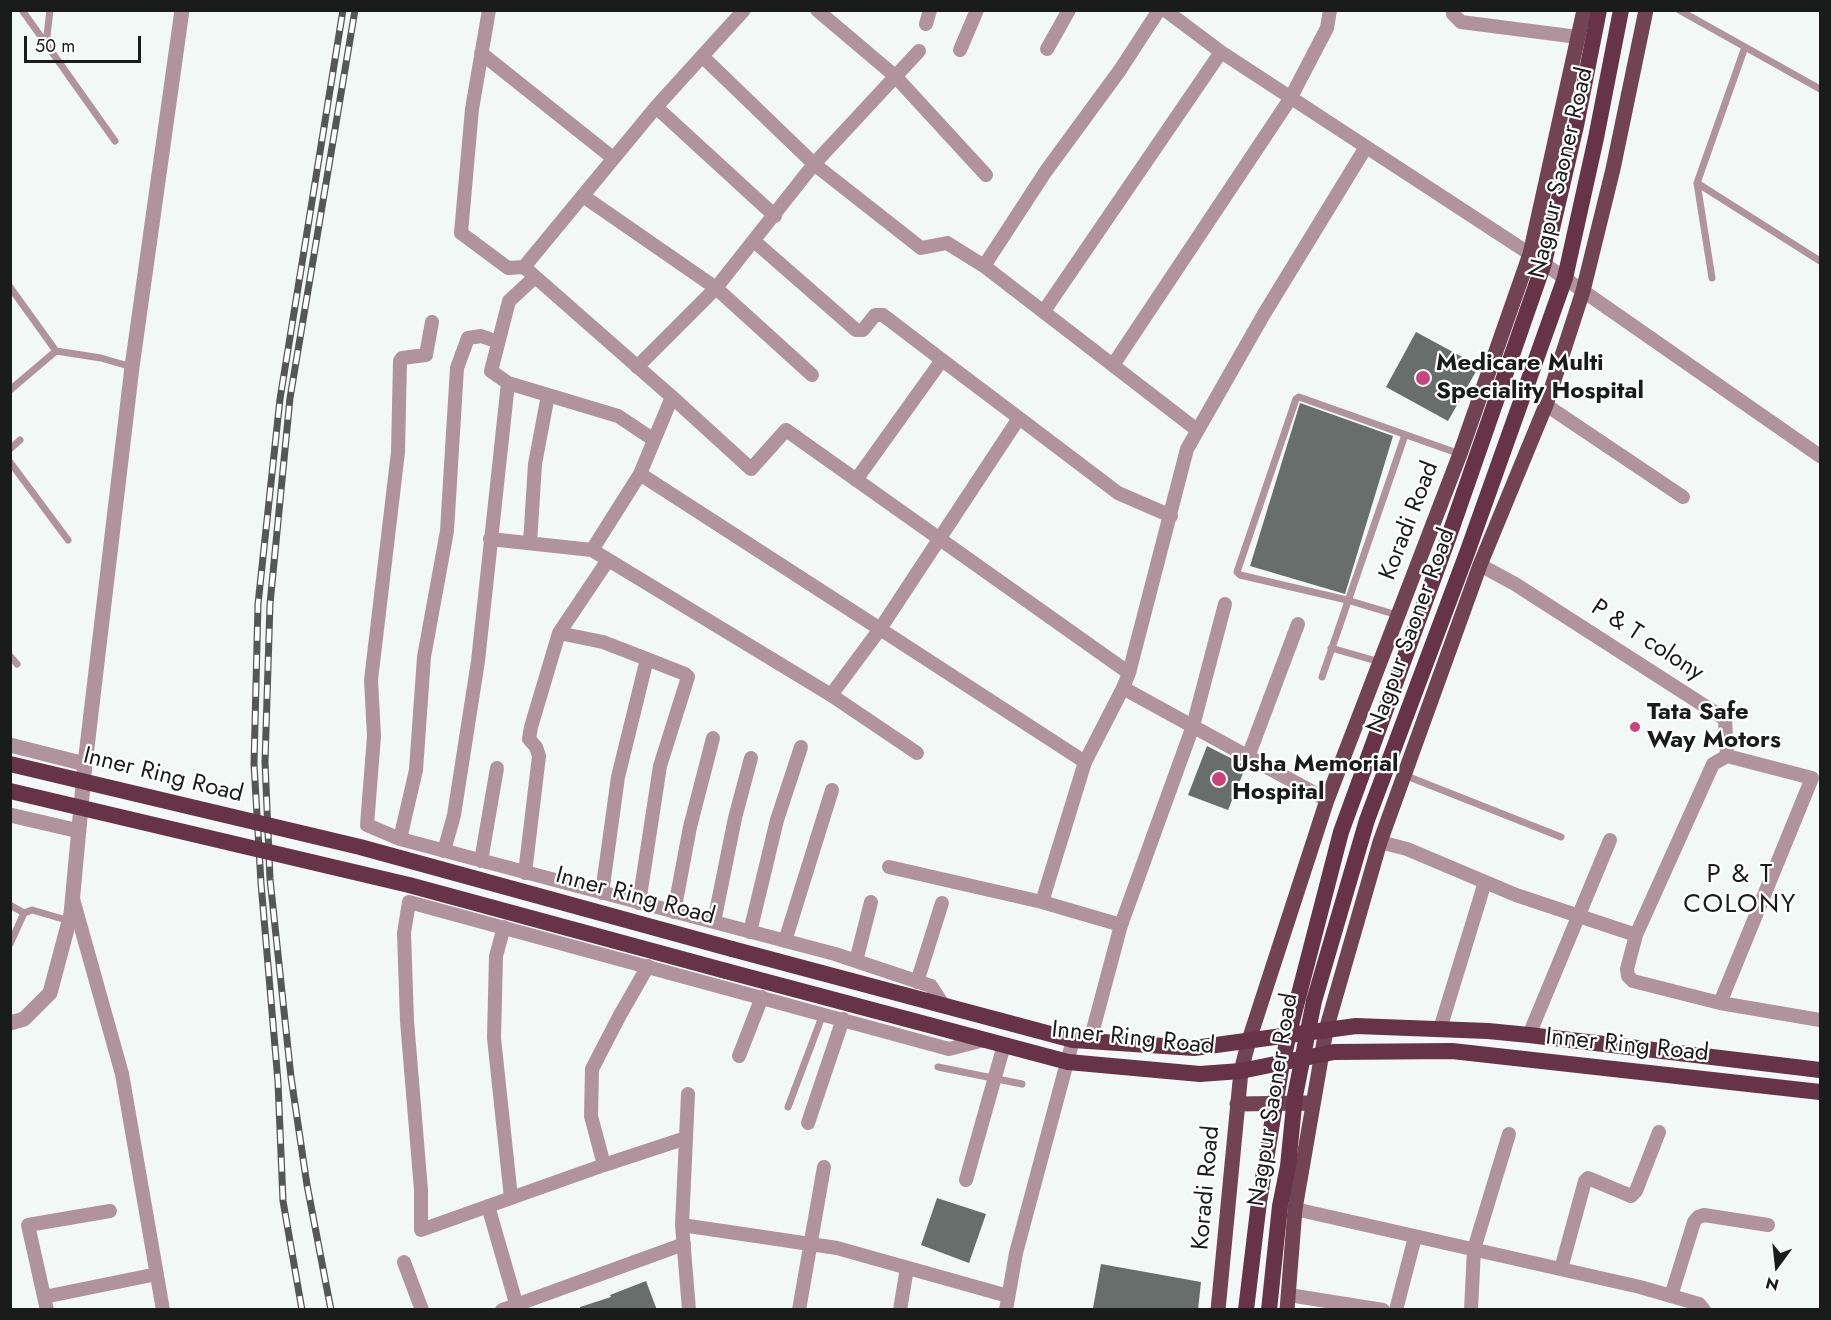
<!DOCTYPE html>
<style>
body{margin:0}
#map{position:relative;width:1831px;height:1320px;overflow:hidden;background:#f1f8f6;font-family:Jost,sans-serif}
canvas{display:block}
.frame{position:absolute;inset:0;border:12px solid #1a1c1b;pointer-events:none}
.north{position:absolute;left:1747px;top:1236px;width:60px;height:60px;-webkit-text-stroke:4px #fff;paint-order:stroke;rotate:195deg;font-size:16px;font-weight:700;line-height:24px;text-align:center;color:#1a1c1b}
.north::after{content:'';display:block;margin:auto;width:21px;height:27px;background:#1a1c1b;clip-path:polygon(50% 0,100% 100%,50% 72%,0 100%)}
.scale{position:absolute;left:24px;top:36px;width:117px;height:27px;box-sizing:border-box;border:3px solid #1a1c1b;border-top:0;padding-left:8px;font-size:18px;line-height:21px;white-space:nowrap;color:#1a1c1b;-webkit-text-stroke:4px #fff;paint-order:stroke}
</style>
<div id="map">
<canvas width="1831" height="1320"></canvas>
<div class="frame"></div>
<div class="north">N</div>
<div class="scale">50 m</div>
</div>
<script>
const ctx = document.querySelector('canvas').getContext('2d');
ctx.lineJoin = 'round';
function fill(path, color) {
  ctx.fillStyle = color;
  ctx.fill(path, 'evenodd');
}
function stroke(path, color, width, dash) {
  ctx.strokeStyle = color;
  ctx.lineWidth = width;
  ctx.lineCap = dash ? 'butt' : 'round';
  ctx.setLineDash(dash || []);
  ctx.stroke(path);
}
function drawText(font, color, halo, rows, align = 'center') {
  ctx.font = font + ' Jost,sans-serif';
  ctx.lineWidth = 4.5;
  ctx.setLineDash([]);
  ctx.textBaseline = 'middle';
  ctx.strokeStyle = halo;
  ctx.fillStyle = color;
  for (const [text, x, y, turn = 0] of rows) {
    ctx.save();
    ctx.translate(x, y);
    ctx.rotate((+turn || 0) * Math.PI / 180);
    ctx.textAlign = isNaN(turn) ? turn : align;
    if (halo) ctx.strokeText(text, 0, 0);
    ctx.fillText(text, 0, 0);
    ctx.restore();
  }
}
fill(new Path2D(`
 M 1416,332 L 1479,366 L 1448,421 L 1386,387 Z
 M 1300,403 L 1393,436 L 1345,594 L 1250,566 Z
 M 1207,746 L 1246,766 L 1228,810 L 1188,795 Z
 M 937,1198 L 986,1214 L 969,1263 L 921,1245 Z
 M 1101,1264 L 1201,1282 L 1198,1310 L 1093,1308 Z
 M 646,1281 L 657,1310 L 580,1310 L 580,1307 L 611,1297 L 610,1295 Z`), '#686e6c');
stroke(new Path2D(`
 M 22,10 L 115,141
 M 1679,10 L 1820,89
 M 46,44 L 50,10
 M 1697,183 L 1820,261
 M 1712,278 L 1697,183 L 1745,47
 M 10,287 L 56,351 L 101,358 L 132,367
 M 10,390 L 56,351
 M 10,449 L 20,440
 M 10,462 L 68,540
 M 1397,615 L 1347,600 L 1240,575 L 1237,572 L 1296,399 L 1299,397 L 1460,454
 M 1331,648 L 1380,662
 M 10,656 L 17,664
 M 1322,677 L 1405,435
 M 1404,775 L 1561,837
 M 10,905 L 24,913
 M 10,944 L 24,913 L 32,910 L 70,921
 M 938,1067 L 1022,1084
 M 788,1107 L 823,1014`), '#b0939c', 7);
stroke(new Path2D(`
 M 489,10 L 472,109 L 461,233 L 508,268 L 524,267
 M 744,10 L 656,107 L 524,267 L 672,397 L 640,474 L 880,629 L 1019,418 L 1118,493 L 1171,516
 M 817,10 L 895,76 L 986,175
 M 1165,10 L 1221,52 L 1530,254 L 1820,456
 M 1453,10 L 1453,14 L 1461,22 L 1578,37
 M 926,24 L 930,10
 M 1047,49 L 1069,10
 M 960,50 L 977,10
 M 481,53 L 613,158
 M 703,57 L 814,164 L 921,248 L 947,243 L 984,266 L 1197,430
 M 656,107 L 775,216
 M 583,196 L 716,288 L 812,375
 M 754,241 L 856,330 L 863,330 L 875,315 L 883,315 L 942,360
 M 984,266 L 1046,171 L 1120,70 L 1159,10
 M 535,277 L 509,301 L 491,371 L 508,383 L 618,416 L 654,440
 M 1044,311 L 1221,52
 M 432,322 L 426,355 L 402,358 L 400,361 L 398,452 L 371,680 L 374,736 L 367,825 L 400,839 L 835,954 L 931,986 L 944,1006
 M 1113,365 L 1290,99 L 1327,28 L 1330,10
 M 637,367 L 716,288 L 814,164 L 919,51
 M 672,397 L 751,469 L 786,430 L 1129,673
 M 1546,405 L 1683,497
 M 640,474 L 592,550 L 831,695 L 880,629 L 1085,762
 M 856,480 L 942,360 L 1019,418
 M 490,539 L 592,550
 M 530,543 L 535,464 L 548,395
 M 1480,565 L 1515,584 L 1725,719 L 1727,756 L 1812,778 L 1720,1003 L 1820,1020
 M 559,633 L 603,642 L 647,659
 M 1123,688 L 1327,800
 M 831,695 L 917,753
 M 1248,757 L 1298,624
 M 400,839 L 416,770 L 424,657 L 447,531 L 457,368 L 468,338 L 481,336 L 498,342
 M 1380,842 L 1407,849 L 1516,895 L 1636,935
 M 444,851 L 454,815 L 478,661 L 508,383
 M 481,861 L 497,768
 M 889,867 L 1042,902 L 1121,925
 M 525,873 L 539,756 L 536,747 L 529,739 L 531,727 L 559,633 L 608,560
 M 602,893 L 618,777 L 647,659 L 685,674 L 688,677 L 660,766 L 639,903
 M 73,899 L 122,1074 L 163,1310
 M 1042,902 L 1085,762 L 1123,688 L 1129,673 L 1187,449 L 1264,314 L 1366,147
 M 674,912 L 690,827 L 713,738
 M 714,922 L 735,818 L 751,758
 M 504,927 L 496,956 L 494,1038 L 511,1198
 M 750,932 L 777,820 L 801,747
 M 785,941 L 832,790
 M 856,961 L 871,902
 M 917,982 L 942,903
 M 1720,1003 L 1633,981 L 1628,976 L 1627,969 L 1636,935 L 1713,764 L 1727,756
 M 1440,1029 L 1485,882
 M 1529,1035 L 1610,840
 M 1090,1041 L 1121,925 L 1193,726 L 1225,604
 M 739,1056 L 762,997
 M 688,1094 L 682,1225 L 689,1310
 M 808,1123 L 843,1019
 M 686,1138 L 604,1165 L 421,1230 L 421,1190 L 407,1021 L 404,933 L 409,902 L 949,1049 L 984,1040
 M 604,1165 L 591,1116 L 592,1069 L 620,1015 L 648,966
 M 966,1180 L 1004,1045
 M 488,1206 L 518,1310
 M 1295,1209 L 1640,1287 L 1699,1304 L 1704,1310
 M 682,1225 L 837,1248 L 1008,1296
 M 404,1262 L 422,1310
 M 1561,1269 L 1585,1181 L 1588,1178 L 1631,1196 L 1636,1191 L 1659,1132
 M 1289,1295 L 1383,1310
 M 1671,1296 L 1694,1222 L 1698,1217 L 1704,1215 L 1768,1225
 M 44,1297 L 157,1274
 M 47,1310 L 28,1225 L 110,1211
 M 502,1310 L 684,1244
 M 799,1310 L 824,1167
 M 900,1310 L 907,1268
 M 1006,1310 L 1016,1253 L 1073,1040
 M 1396,1310 L 1415,1237
 M 1471,1310 L 1474,1249 L 1509,1134`), '#b0939c', 14);
stroke(new Path2D(`
 M 10,745 L 85,764
 M 10,815 L 79,831
 M 10,1023 L 24,1019 L 50,993 L 71,914 L 85,764 L 132,367 L 182,10`), '#b0939c', 15);
stroke(new Path2D(`
 M 1237,1104 L 1306,1103
 M 1218,1310 L 1241,1071 L 1249,1040 L 1327,800 L 1460,454 L 1530,254 L 1584,10
 M 1287,1310 L 1295,1209 L 1326,1030 L 1380,842 L 1480,565 L 1546,405 L 1583,291 L 1613,169 L 1646,10`), '#714353', 15);
stroke(new Path2D(`
 M 732,949 L 1073,1040 L 1194,1048 L 1356,1026 L 1488,1031 L 1529,1035 L 1820,1070
 M 726,971 L 1068,1062 L 1200,1074 L 1241,1071 L 1334,1052 L 1452,1051 L 1820,1092`), '#663446', 16);
const rail = new Path2D(`
 M 302,1310 L 283,1201 L 278,1082 L 261,883 L 254,764 L 258,604 L 280,399 L 343,10
 M 331,1310 L 307,1185 L 291,1077 L 270,879 L 265,762 L 270,604 L 290,398 L 355,10`);
stroke(rail, '#535755', 7);
stroke(rail, '#fff', 4.5, [14]);
stroke(new Path2D(`
 M 10,764 L 360,847 L 732,949
 M 10,791 L 409,885 L 726,971
 M 1246,1310 L 1259,1202 L 1281,1069 L 1290,1029 L 1341,832 L 1449,536 L 1544,263 L 1576,126 L 1599,10
 M 1269,1310 L 1280,1206 L 1288,1166 L 1295,1096 L 1314,1001 L 1367,820 L 1467,553 L 1565,278 L 1596,138 L 1621,10`), '#663446', 16);
for (const [x, y, r, color] of [
 [1423,378,8,"#cb437e"],
 [1635,727,6,"#cb437e"],
 [1219,779,8,"#cb437e"]
]) {
  const dot = new Path2D();
  dot.arc(x, y, r, 0, 2 * Math.PI);
  ctx.fillStyle = color;
  ctx.fill(dot);
  stroke(dot, '#fff', 2);
}
drawText('24px', '#1a1c1b', '#fff', [
 ["Nagpur Saoner Road",1562,173,-77],
 ["Koradi Road",1410,521,-69],
 ["Nagpur Saoner Road",1412,631,-70],
 ["P & T colony",1647,641,33],
 ["Inner Ring Road",163,776,14],
 ["Inner Ring Road",635,897,15],
 ["Inner Ring Road",1133,1039,6],
 ["Inner Ring Road",1627,1046,6],
 ["Nagpur Saoner Road",1274,1100,-81],
 ["Koradi Road",1207,1188,-85]
]);
drawText('bold 24px', '#1a1c1b', '#fff', [
 ["Medicare Multi",1436,364],
 ["Speciality Hospital",1436,392],
 ["Tata Safe",1647,713],
 ["Way Motors",1647,741],
 ["Usha Memorial",1232,765],
 ["Hospital",1232,793]
], 'left');
ctx.letterSpacing = '1.5px';
drawText('26px', '#1a1c1b', '#fff', [
 ["P & T",1740,876],
 ["COLONY",1740,906]
]);
ctx.letterSpacing = '0px';
</script>
